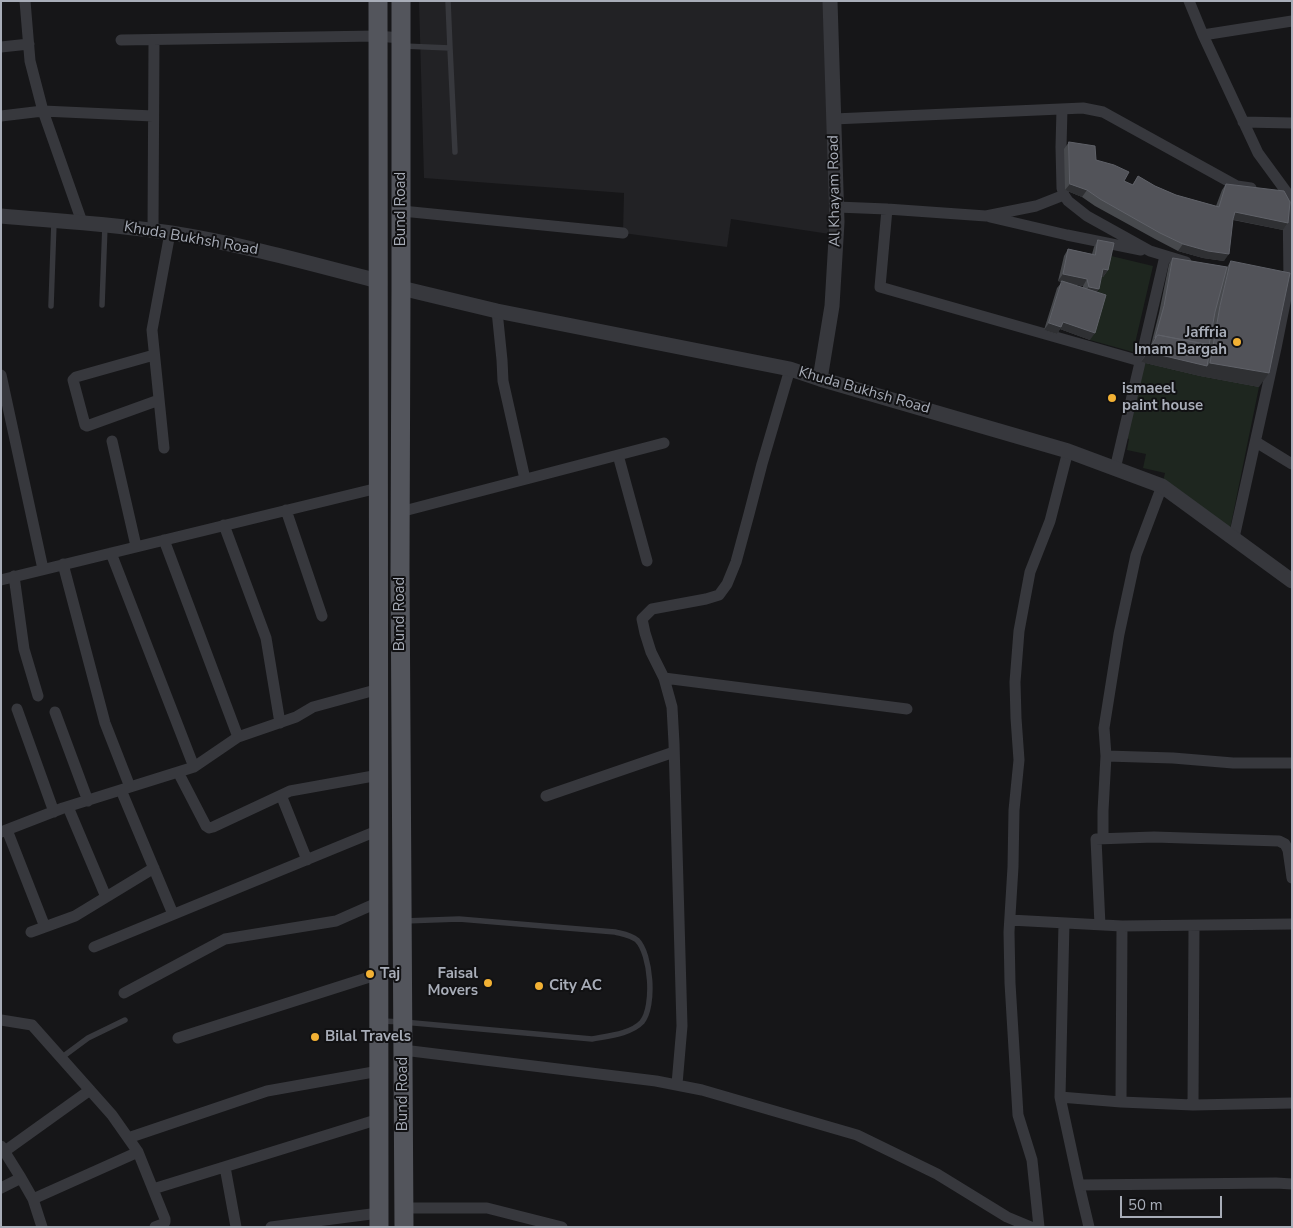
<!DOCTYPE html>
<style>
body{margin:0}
#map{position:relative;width:1293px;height:1228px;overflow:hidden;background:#161618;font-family:"Nunito Sans",sans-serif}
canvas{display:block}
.frame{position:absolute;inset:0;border:2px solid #a8adb8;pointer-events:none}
.scale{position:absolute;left:1120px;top:1196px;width:102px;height:22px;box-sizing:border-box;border:2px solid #a8adb8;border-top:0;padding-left:6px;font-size:15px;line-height:18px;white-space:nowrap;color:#a8adb8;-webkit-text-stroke:4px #111113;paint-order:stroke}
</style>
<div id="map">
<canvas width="1293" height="1228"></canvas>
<div class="frame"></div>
<div class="scale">50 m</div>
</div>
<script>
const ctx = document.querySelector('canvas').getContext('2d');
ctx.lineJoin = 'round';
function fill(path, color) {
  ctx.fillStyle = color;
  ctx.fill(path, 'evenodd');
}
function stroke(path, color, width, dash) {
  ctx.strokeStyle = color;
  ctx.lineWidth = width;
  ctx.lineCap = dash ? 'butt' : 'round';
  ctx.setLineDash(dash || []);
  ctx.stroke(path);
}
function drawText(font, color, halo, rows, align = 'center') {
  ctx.font = font + ' "Nunito Sans",sans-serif';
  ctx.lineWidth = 4;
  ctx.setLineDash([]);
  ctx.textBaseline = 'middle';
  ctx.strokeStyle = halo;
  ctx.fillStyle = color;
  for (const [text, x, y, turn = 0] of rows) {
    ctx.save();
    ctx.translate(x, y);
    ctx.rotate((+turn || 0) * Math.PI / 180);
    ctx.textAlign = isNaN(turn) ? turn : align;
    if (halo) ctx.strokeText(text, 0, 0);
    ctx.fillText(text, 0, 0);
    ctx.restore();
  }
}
fill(new Path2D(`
 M 419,1 L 830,1 L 836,235 L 731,219 L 727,247 L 623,233 L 624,193 L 424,178 Z`), '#222225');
fill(new Path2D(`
 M 1107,255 L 1153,266 L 1133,352 L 1090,340 L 1101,302 L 1096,300 Z
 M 1141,362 L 1200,376 L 1259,387 L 1229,534 L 1162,486 L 1165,473 L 1143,468 L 1146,454 L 1127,450 L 1129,439 L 1124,437 Z`), '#1e261f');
stroke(new Path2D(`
 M 403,46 L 450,48 L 448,1
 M 450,48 L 455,152
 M 102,305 L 105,225
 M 51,306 L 54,222
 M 382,1021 L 403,1022 L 592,1039 C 607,1036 631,1034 642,1022 C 655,1006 651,954 637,940 C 631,935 623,934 615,932 L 459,919 L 404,921
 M 61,1058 L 88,1038 L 125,1020`), '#37383d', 5.5);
stroke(new Path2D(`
 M 25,1 L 30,61 L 43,111 L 82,222
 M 1189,1 L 1203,35 L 1258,153 L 1288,194 L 1289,283 L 1276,348 L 1235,533
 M 1203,35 L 1292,21
 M 121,40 L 377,36 L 401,38
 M 1,47 L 29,44
 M 1062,109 L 1061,147 L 1062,188 L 1064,195 L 1068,201 L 1087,216 L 1150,251 L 1186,262
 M 1,116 L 43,111 L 153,116
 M 834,119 L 1083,108 L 1103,112 L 1237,186 L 1251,188
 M 1243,122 L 1292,123
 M 837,207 L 887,209 L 986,216 L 1036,206 L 1064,195
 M 887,209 L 880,287 L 1140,361
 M 402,211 L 623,233
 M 990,217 L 1067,235 L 1141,250
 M 153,231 L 154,40
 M 497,311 L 502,360 L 503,381 L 525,479
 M 154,355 L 76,377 L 73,380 L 85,425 L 87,426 L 159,400
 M 1,375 L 43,569
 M 112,441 L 136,546
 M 1256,442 L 1292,464
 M 164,448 L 152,330 L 170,233
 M 618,455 L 647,561
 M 1115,469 L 1165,256
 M 286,510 L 322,616
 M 400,512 L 664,443
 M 224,525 L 266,638 L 280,723
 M 164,540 L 238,737
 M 111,553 L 194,767
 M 63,564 L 105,723 L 130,787
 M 14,576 L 24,649 L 38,696
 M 1,580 L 378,488
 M 664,678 L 907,709
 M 17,709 L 54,812
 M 55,712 L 88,801
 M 1106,756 L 1173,758 L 1233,763 L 1292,763
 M 178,772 L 206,826 L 209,828 L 213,827 L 290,791 L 379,775
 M 121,790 L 173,914
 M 281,795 L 307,860
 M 546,796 L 674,752
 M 68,807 L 106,897
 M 7,830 L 45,927
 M 1,832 L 63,808 L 194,767 L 238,737 L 296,717 L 313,707 L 379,689
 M 1103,838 L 1103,811 L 1106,756 L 1104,728 L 1119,634 L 1136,555 L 1162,486
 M 1010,920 L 1122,926 L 1292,924
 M 1064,923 L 1060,1097 L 1079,1185 L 1089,1227
 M 1100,925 L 1096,839 L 1154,837 L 1279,841 L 1285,844 L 1288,850 L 1292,878
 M 31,932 L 75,916 L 154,868
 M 94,947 L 379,830
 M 124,993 L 225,939 L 336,921 L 379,902
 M 1,1020 L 32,1025 L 112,1115 L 138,1152 L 165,1219 L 165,1222 L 163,1224 L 155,1227
 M 178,1038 L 379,974
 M 403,1050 L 656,1081 L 702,1090 L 857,1135 L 937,1174 L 1007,1217 L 1031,1227
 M 677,1084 L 682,1026 L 674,743 L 672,707 L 664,678 L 651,652 L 645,633 L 642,619 L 652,609 L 706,599 L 719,595 L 727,584 L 736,562 L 749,514 L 762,464 L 790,369
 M 1060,1097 L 1121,1102 L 1193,1105 L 1292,1103
 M 1121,1102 L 1122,926
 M 1193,1105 L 1194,926
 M 128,1138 L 267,1091 L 379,1071
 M 1,1146 L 21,1178 L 1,1188
 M 5,1151 L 90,1090
 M 225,1167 L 236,1227
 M 21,1178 L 33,1199 L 42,1227
 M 1079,1185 L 1276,1183 L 1292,1184
 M 153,1189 L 379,1119
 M 33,1199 L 138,1152
 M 404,1208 L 487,1208 L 562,1227
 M 271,1227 L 379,1213
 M 1039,1227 L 1032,1160 L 1018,1115 L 1010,983 L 1009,932 L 1013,867 L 1014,810 L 1019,760 L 1016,718 L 1015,682 L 1019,631 L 1030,572 L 1050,521 L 1068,451`), '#37383d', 11);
stroke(new Path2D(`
 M 1,216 C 58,221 115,224 171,233 C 241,244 309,263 378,281
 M 401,288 L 497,311 L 790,369 L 820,379 L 1068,451 L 1162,486 L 1292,581
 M 820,379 L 832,306 L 837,222 L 830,1`), '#37383d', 15);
stroke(new Path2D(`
 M 378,1 L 379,1227
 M 401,1 L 401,288 L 400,571 L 404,1227`), '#53555c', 19);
fill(new Path2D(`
 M 1069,142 L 1124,181 L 1132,185 L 1138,176 L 1155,186 L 1176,195 L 1216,206 L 1222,190 L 1226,184 L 1288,223 L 1283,230 L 1233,220 L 1224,261 L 1203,258 L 1178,251 L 1155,239 L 1095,206 L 1082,197 L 1065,190 L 1064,149 Z
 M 1098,240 L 1108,270 L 1103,277 L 1101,276 L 1097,292 L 1090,340 L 1060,329 L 1057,334 L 1044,330 L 1057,288 L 1062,282 L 1058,281 L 1064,256 L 1068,249 L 1092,254 L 1094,247 ZM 1067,283 L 1083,286 L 1083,288 Z
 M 1173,258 L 1227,267 L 1231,261 L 1259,387 L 1200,376 L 1141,362 L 1151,345 L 1159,313 L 1169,264 Z`), '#47494d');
fill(new Path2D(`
 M 1070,184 L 1087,190 L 1082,197 L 1065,190 Z
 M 1235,212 L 1288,223 L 1283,230 L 1230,219 Z
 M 1183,244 L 1229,254 L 1224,261 L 1203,258 L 1178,251 Z
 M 1103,269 L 1108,270 L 1103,277 L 1098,276 Z
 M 1063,274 L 1087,279 L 1083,286 L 1058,281 Z
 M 1089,287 L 1099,289 L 1094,296 L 1084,293 Z
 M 1063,322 L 1095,333 L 1090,340 L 1060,329 L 1057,334 L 1044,330 L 1049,323 Z
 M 1148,352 L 1207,366 L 1210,363 L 1269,373 L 1259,387 L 1200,376 L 1141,362 Z`), '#2f3033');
const building = new Path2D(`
 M 1069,142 L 1095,146 L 1096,160 L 1114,165 L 1129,172 L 1124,181 L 1133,185 L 1138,176 L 1155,186 L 1176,195 L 1219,207 L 1226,184 L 1284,191 L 1290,202 L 1288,223 L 1235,212 L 1233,219 L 1229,254 L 1208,251 L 1183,244 L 1160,233 L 1100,199 L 1087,190 L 1070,184 Z
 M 1098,240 L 1114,243 L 1108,270 L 1103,269 L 1099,289 L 1089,287 L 1087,279 L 1063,274 L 1068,249 L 1095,255 Z
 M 1173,258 L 1227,267 L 1215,312 L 1209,345 L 1158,335 L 1155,338 L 1164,306 Z
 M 1231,261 L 1290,273 L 1269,373 L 1210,363 L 1220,306 Z
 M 1062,281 L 1106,295 L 1095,333 L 1063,322 L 1061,327 L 1049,323 Z
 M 1158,335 L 1211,345 L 1207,366 L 1148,352 Z`);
fill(building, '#525359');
stroke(building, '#5f6168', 1);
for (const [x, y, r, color] of [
 [1237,342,5,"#f2b134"],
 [1112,398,5,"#f2b134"],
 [370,974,5,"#f2b134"],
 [488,983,5,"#f2b134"],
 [539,986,5,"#f2b134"],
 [315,1037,5,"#f2b134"]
]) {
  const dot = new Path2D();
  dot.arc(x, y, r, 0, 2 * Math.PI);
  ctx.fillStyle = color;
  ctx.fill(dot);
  stroke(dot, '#111113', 2);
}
drawText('15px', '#a8adb8', '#111113', [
 ["Al Khayam Road",835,191,-91],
 ["Bund Road",401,209,-90],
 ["Khuda Bukhsh Road",191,239,10],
 ["Khuda Bukhsh Road",864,391,16],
 ["Bund Road",400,614,-90],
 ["Bund Road",403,1094,-90]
]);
drawText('bold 15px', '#a8adb8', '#111113', [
 ["Jaffria",1227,333,"right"],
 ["Imam Bargah",1227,350,"right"],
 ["ismaeel",1122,389],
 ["paint house",1122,406],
 ["Taj",380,974],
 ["Faisal",478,974,"right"],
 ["Movers",478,991,"right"],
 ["City AC",549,986],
 ["Bilal Travels",325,1037]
], 'left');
</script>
